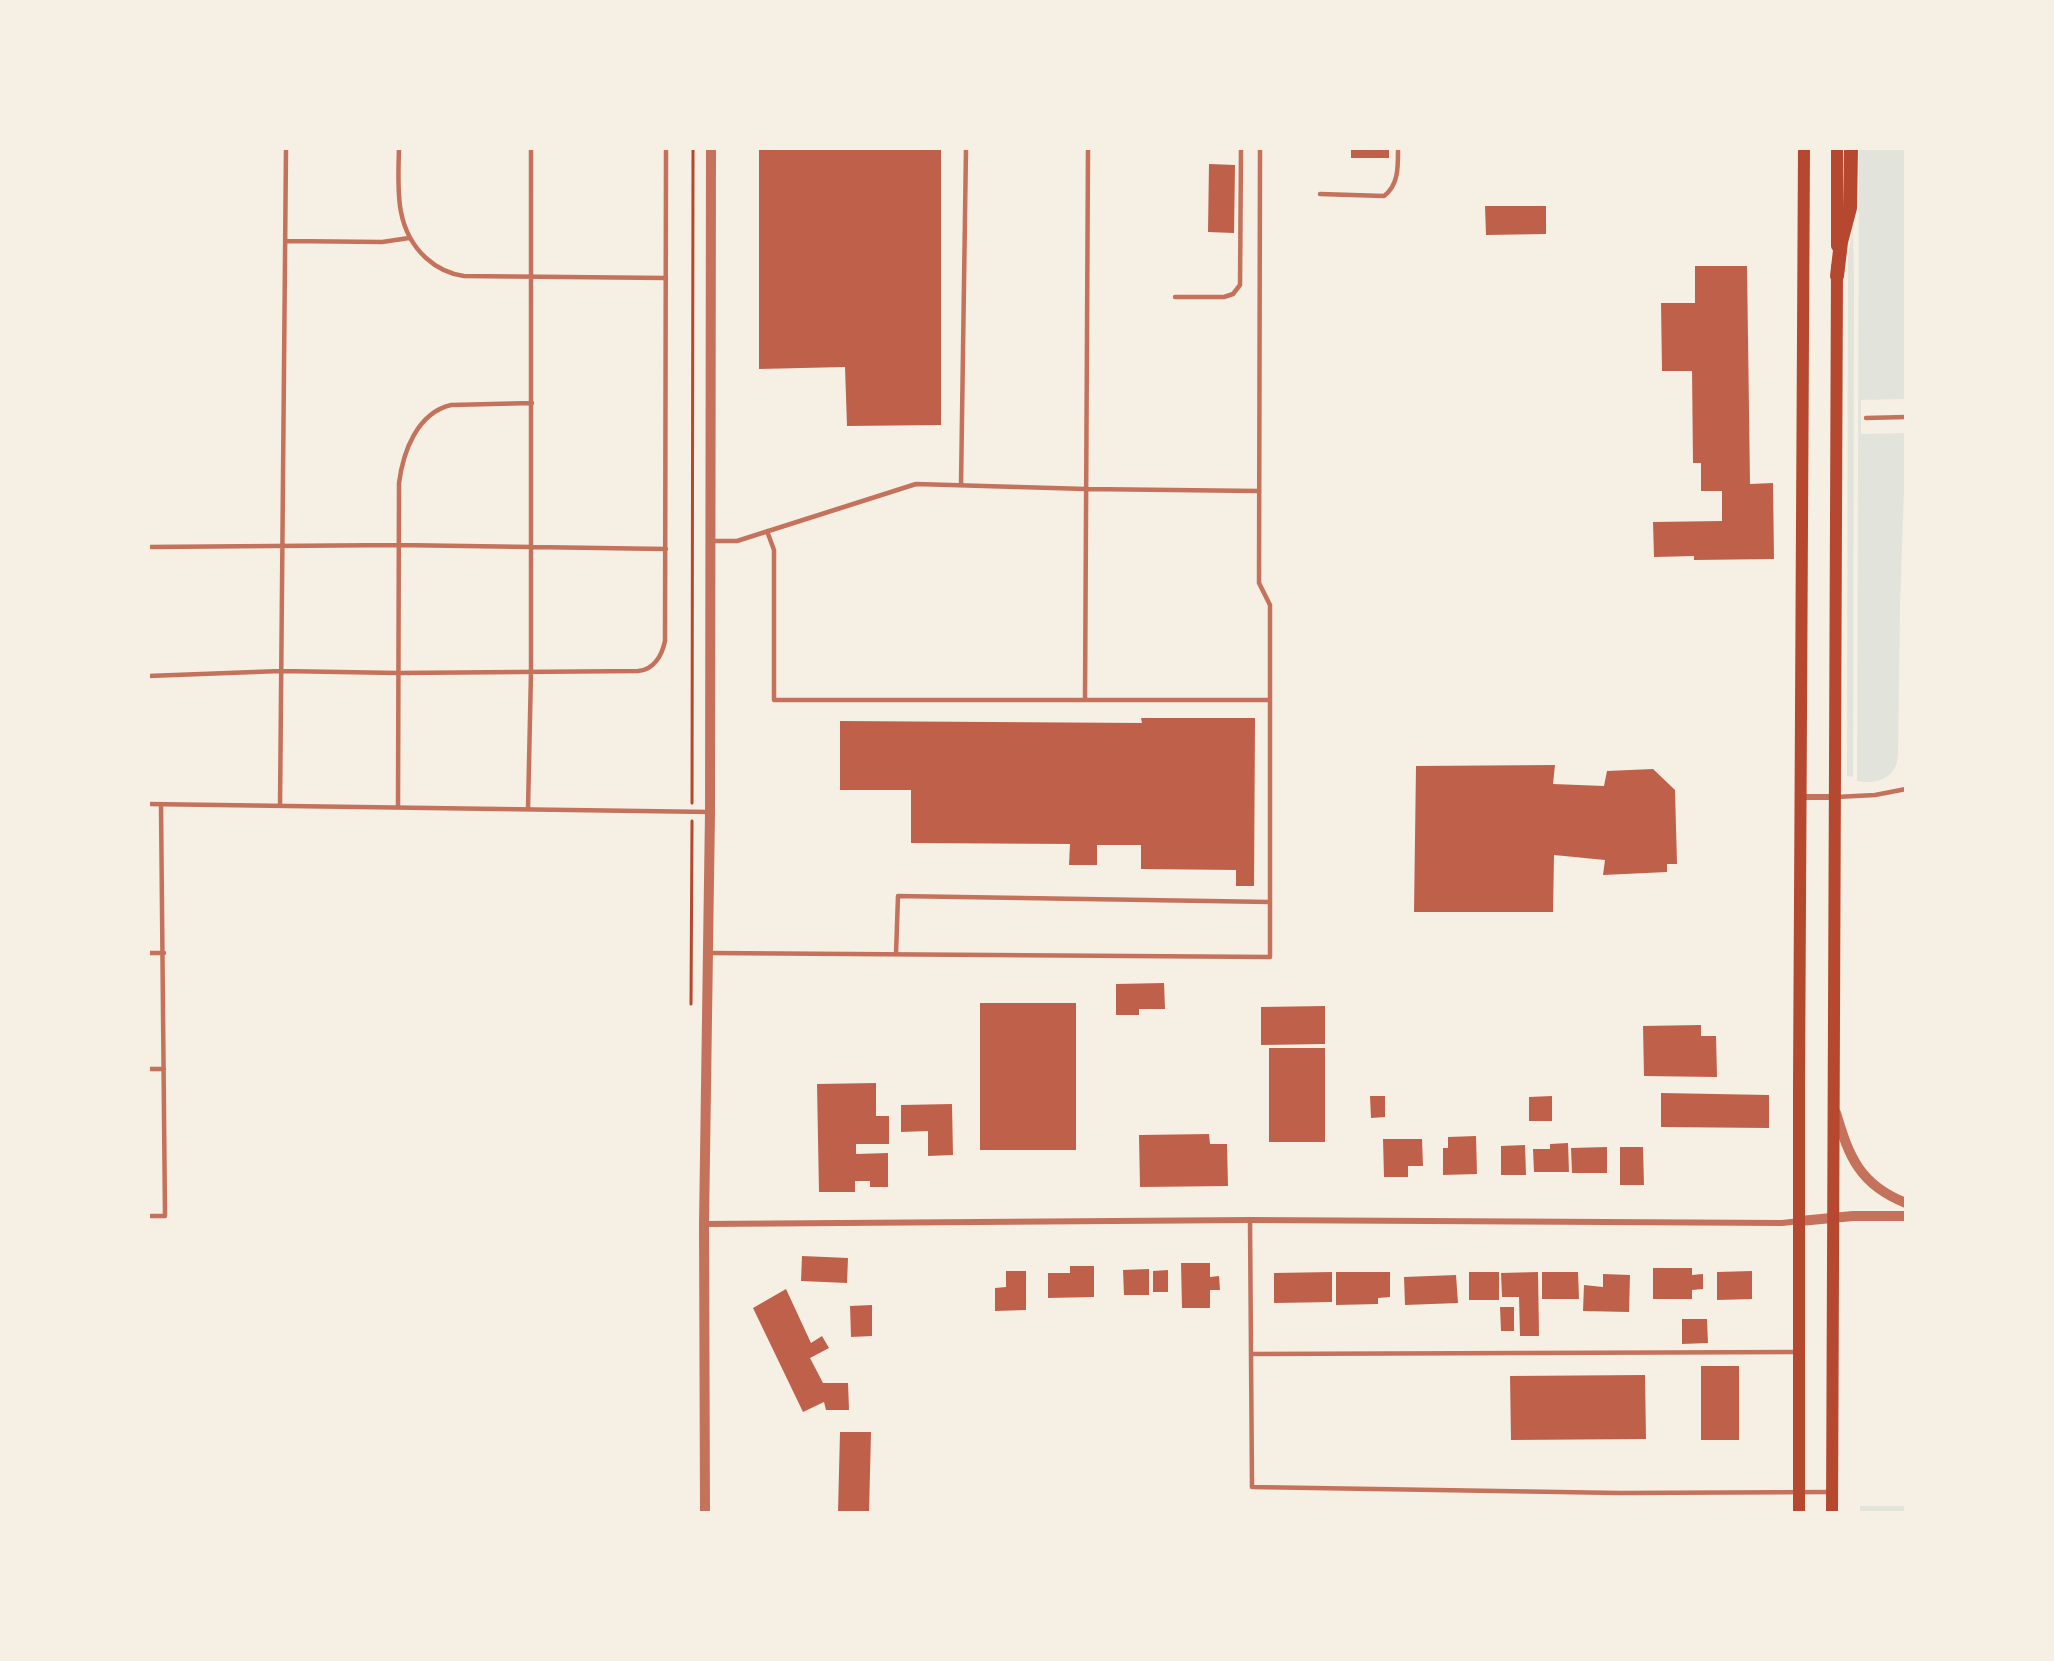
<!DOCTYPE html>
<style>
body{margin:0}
#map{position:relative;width:2054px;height:1661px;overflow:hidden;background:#f6efe4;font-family:"Asap Condensed",sans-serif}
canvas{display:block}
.frame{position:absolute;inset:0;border:150px solid #f6efe4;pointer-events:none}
</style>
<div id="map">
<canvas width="2054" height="1661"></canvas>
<div class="frame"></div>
</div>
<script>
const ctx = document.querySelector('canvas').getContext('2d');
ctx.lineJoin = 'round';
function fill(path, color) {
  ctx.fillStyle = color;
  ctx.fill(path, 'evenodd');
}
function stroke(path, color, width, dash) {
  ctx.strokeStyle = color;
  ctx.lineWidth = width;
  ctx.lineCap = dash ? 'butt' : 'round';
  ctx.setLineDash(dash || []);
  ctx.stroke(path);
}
fill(new Path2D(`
 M 1859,149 L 1906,149 L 1905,399 L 1861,400 L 1861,434 L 1906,433 L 1900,604 L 1898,756 C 1896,778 1877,785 1857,781 Z
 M 1853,228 L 1854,283 L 1853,777 L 1847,776 L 1848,256 Z
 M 1860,1506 L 1905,1506 L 1905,1512 L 1860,1512 Z`), '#e2e4dc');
fill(new Path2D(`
 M 759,148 L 941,148 L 941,425 L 847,426 L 845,367 L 759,369 Z
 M 1351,148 L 1389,148 L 1389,158 L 1351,158 Z
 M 1209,164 L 1235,165 L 1234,233 L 1208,232 Z
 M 1485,206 L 1546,206 L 1546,234 L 1486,235 Z
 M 1695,266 L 1747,266 L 1750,484 L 1773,483 L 1774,559 L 1694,560 L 1694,556 L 1654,557 L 1653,522 L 1722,521 L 1722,491 L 1701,491 L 1701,463 L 1693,463 L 1692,371 L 1662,371 L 1661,303 L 1695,303 Z
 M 1141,718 L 1255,718 L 1254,886 L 1236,886 L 1236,870 L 1141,869 L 1141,845 L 1097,845 L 1097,865 L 1069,865 L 1070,844 L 911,843 L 911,790 L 840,790 L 840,721 L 1142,723 Z
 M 1555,765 L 1553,784 L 1604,786 L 1607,771 L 1653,769 L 1675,790 L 1677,864 L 1667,864 L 1667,872 L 1603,875 L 1605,860 L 1554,855 L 1553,912 L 1414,912 L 1416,766 Z
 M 1164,983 L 1165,1009 L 1139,1009 L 1139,1015 L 1116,1015 L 1116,984 Z
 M 980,1003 L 1076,1003 L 1076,1150 L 980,1150 Z
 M 1325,1006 L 1325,1044 L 1261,1045 L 1261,1007 Z
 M 1701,1025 L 1701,1036 L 1716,1036 L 1717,1077 L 1644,1076 L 1643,1026 Z
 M 1269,1048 L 1325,1048 L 1325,1142 L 1269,1142 Z
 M 876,1083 L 876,1116 L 889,1116 L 889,1144 L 856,1144 L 856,1154 L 888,1153 L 888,1187 L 870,1187 L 870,1181 L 855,1181 L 855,1192 L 819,1192 L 817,1084 Z
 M 1661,1093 L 1769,1095 L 1769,1128 L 1661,1127 Z
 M 1370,1096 L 1385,1096 L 1385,1117 L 1371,1118 Z
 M 1552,1096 L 1552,1121 L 1529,1121 L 1529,1097 Z
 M 952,1104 L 953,1155 L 928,1156 L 928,1131 L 901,1132 L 901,1105 Z
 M 1209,1134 L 1210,1144 L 1227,1144 L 1228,1186 L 1140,1187 L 1139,1135 Z
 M 1476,1136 L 1477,1174 L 1443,1175 L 1443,1148 L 1448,1148 L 1448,1137 Z
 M 1383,1139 L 1422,1139 L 1423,1166 L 1408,1166 L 1408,1177 L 1384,1177 Z
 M 1568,1143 L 1569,1172 L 1534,1172 L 1533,1149 L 1550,1149 L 1550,1144 Z
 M 1525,1145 L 1526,1175 L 1501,1175 L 1501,1146 Z
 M 1607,1147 L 1607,1173 L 1572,1173 L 1571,1148 Z
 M 1620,1147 L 1643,1147 L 1644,1185 L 1620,1185 Z
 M 802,1256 L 848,1258 L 847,1283 L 801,1281 Z
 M 1181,1263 L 1210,1263 L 1210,1277 L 1219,1276 L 1220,1290 L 1210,1290 L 1210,1308 L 1182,1308 Z
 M 1070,1266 L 1094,1266 L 1094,1297 L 1048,1298 L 1048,1273 L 1070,1273 Z
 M 1653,1268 L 1692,1268 L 1692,1275 L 1703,1274 L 1703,1289 L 1692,1290 L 1692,1299 L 1653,1299 Z
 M 1149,1269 L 1149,1295 L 1124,1295 L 1123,1270 Z
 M 1168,1270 L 1168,1292 L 1153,1292 L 1153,1271 Z
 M 1006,1271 L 1026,1271 L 1026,1310 L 995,1311 L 995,1288 L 1006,1287 Z
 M 1752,1271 L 1752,1299 L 1717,1300 L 1717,1272 Z
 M 1332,1272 L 1332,1302 L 1274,1303 L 1274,1273 Z
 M 1336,1272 L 1390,1272 L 1390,1297 L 1378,1298 L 1378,1304 L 1336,1305 Z
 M 1469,1272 L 1499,1272 L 1499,1300 L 1469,1300 Z
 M 1538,1272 L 1539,1336 L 1520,1336 L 1519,1297 L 1502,1297 L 1501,1273 Z
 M 1542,1272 L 1578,1272 L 1579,1299 L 1542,1299 Z
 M 1603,1274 L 1630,1275 L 1629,1312 L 1583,1311 L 1584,1285 L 1603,1287 Z
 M 1456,1275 L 1458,1303 L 1405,1305 L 1404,1277 Z
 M 786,1289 L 811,1343 L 822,1336 L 829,1348 L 810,1358 L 823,1383 L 848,1383 L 849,1410 L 826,1410 L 824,1402 L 803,1412 L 753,1308 Z
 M 872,1305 L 872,1336 L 851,1337 L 850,1306 Z
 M 1500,1307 L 1514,1307 L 1514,1331 L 1501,1331 Z
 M 1682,1319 L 1707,1319 L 1708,1343 L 1682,1344 Z
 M 1701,1366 L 1739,1366 L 1739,1440 L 1701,1440 Z
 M 1645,1375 L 1646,1439 L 1511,1440 L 1510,1376 Z
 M 840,1432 L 871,1432 L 869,1512 L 838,1512 Z`), '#bf614a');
stroke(new Path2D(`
 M 692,803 L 693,148
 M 691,1004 L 692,821`), '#b5482f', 3);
stroke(new Path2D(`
 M 399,148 C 398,188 394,229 426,258 C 437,268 449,274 464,276 L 666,278
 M 1320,194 L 1384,196 C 1399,185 1398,166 1398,148
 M 286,241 L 382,242 L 409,238
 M 1175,297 L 1224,297 L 1233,294 L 1240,285 L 1241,148
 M 1866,418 L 1906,417
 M 961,485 L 966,148
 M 767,531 L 774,550 L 774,700 L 1270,700
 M 712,541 L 737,541 L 916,484 L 1086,489 L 1259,491
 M 148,547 L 398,545 L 666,549
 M 148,676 L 281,671 L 398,673 L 638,671 C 654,670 662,655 665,641 L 666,148
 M 1085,700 L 1088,148
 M 1836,797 L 1875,795 L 1906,789
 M 148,804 L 710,812
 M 280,806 L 286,148
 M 398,807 L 399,483 C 403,452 417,413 451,405 L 532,403
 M 528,809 L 531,672 L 531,148
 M 148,953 L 164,953
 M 710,953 L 1270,957 L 1270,605 L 1259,583 L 1260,148
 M 896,954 L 898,896 L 1270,902
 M 148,1069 L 164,1069
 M 148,1216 L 165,1216 L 161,805
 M 1250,1220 L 1252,1487 L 1620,1493 L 1831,1492
 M 1251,1354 L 1797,1352`), '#c5725c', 4.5);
stroke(new Path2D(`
 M 1801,797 L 1836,797
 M 704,1224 L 1250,1220 L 1782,1223 L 1800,1221`), '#c5725c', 6);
stroke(new Path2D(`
 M 1836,1113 C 1849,1157 1860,1185 1906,1203
 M 1800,1221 L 1853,1216 L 1906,1216
 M 705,1512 L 704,1224 L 710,812 L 711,148`), '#c5725c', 10);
stroke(new Path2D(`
 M 1837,246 L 1837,148
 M 1799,1512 L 1799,1086 L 1804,148
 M 1832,1512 L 1837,267`), '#b5482f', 12);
stroke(new Path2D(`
 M 1837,276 L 1841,242 L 1850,208 L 1851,148`), '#b5482f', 14);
</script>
